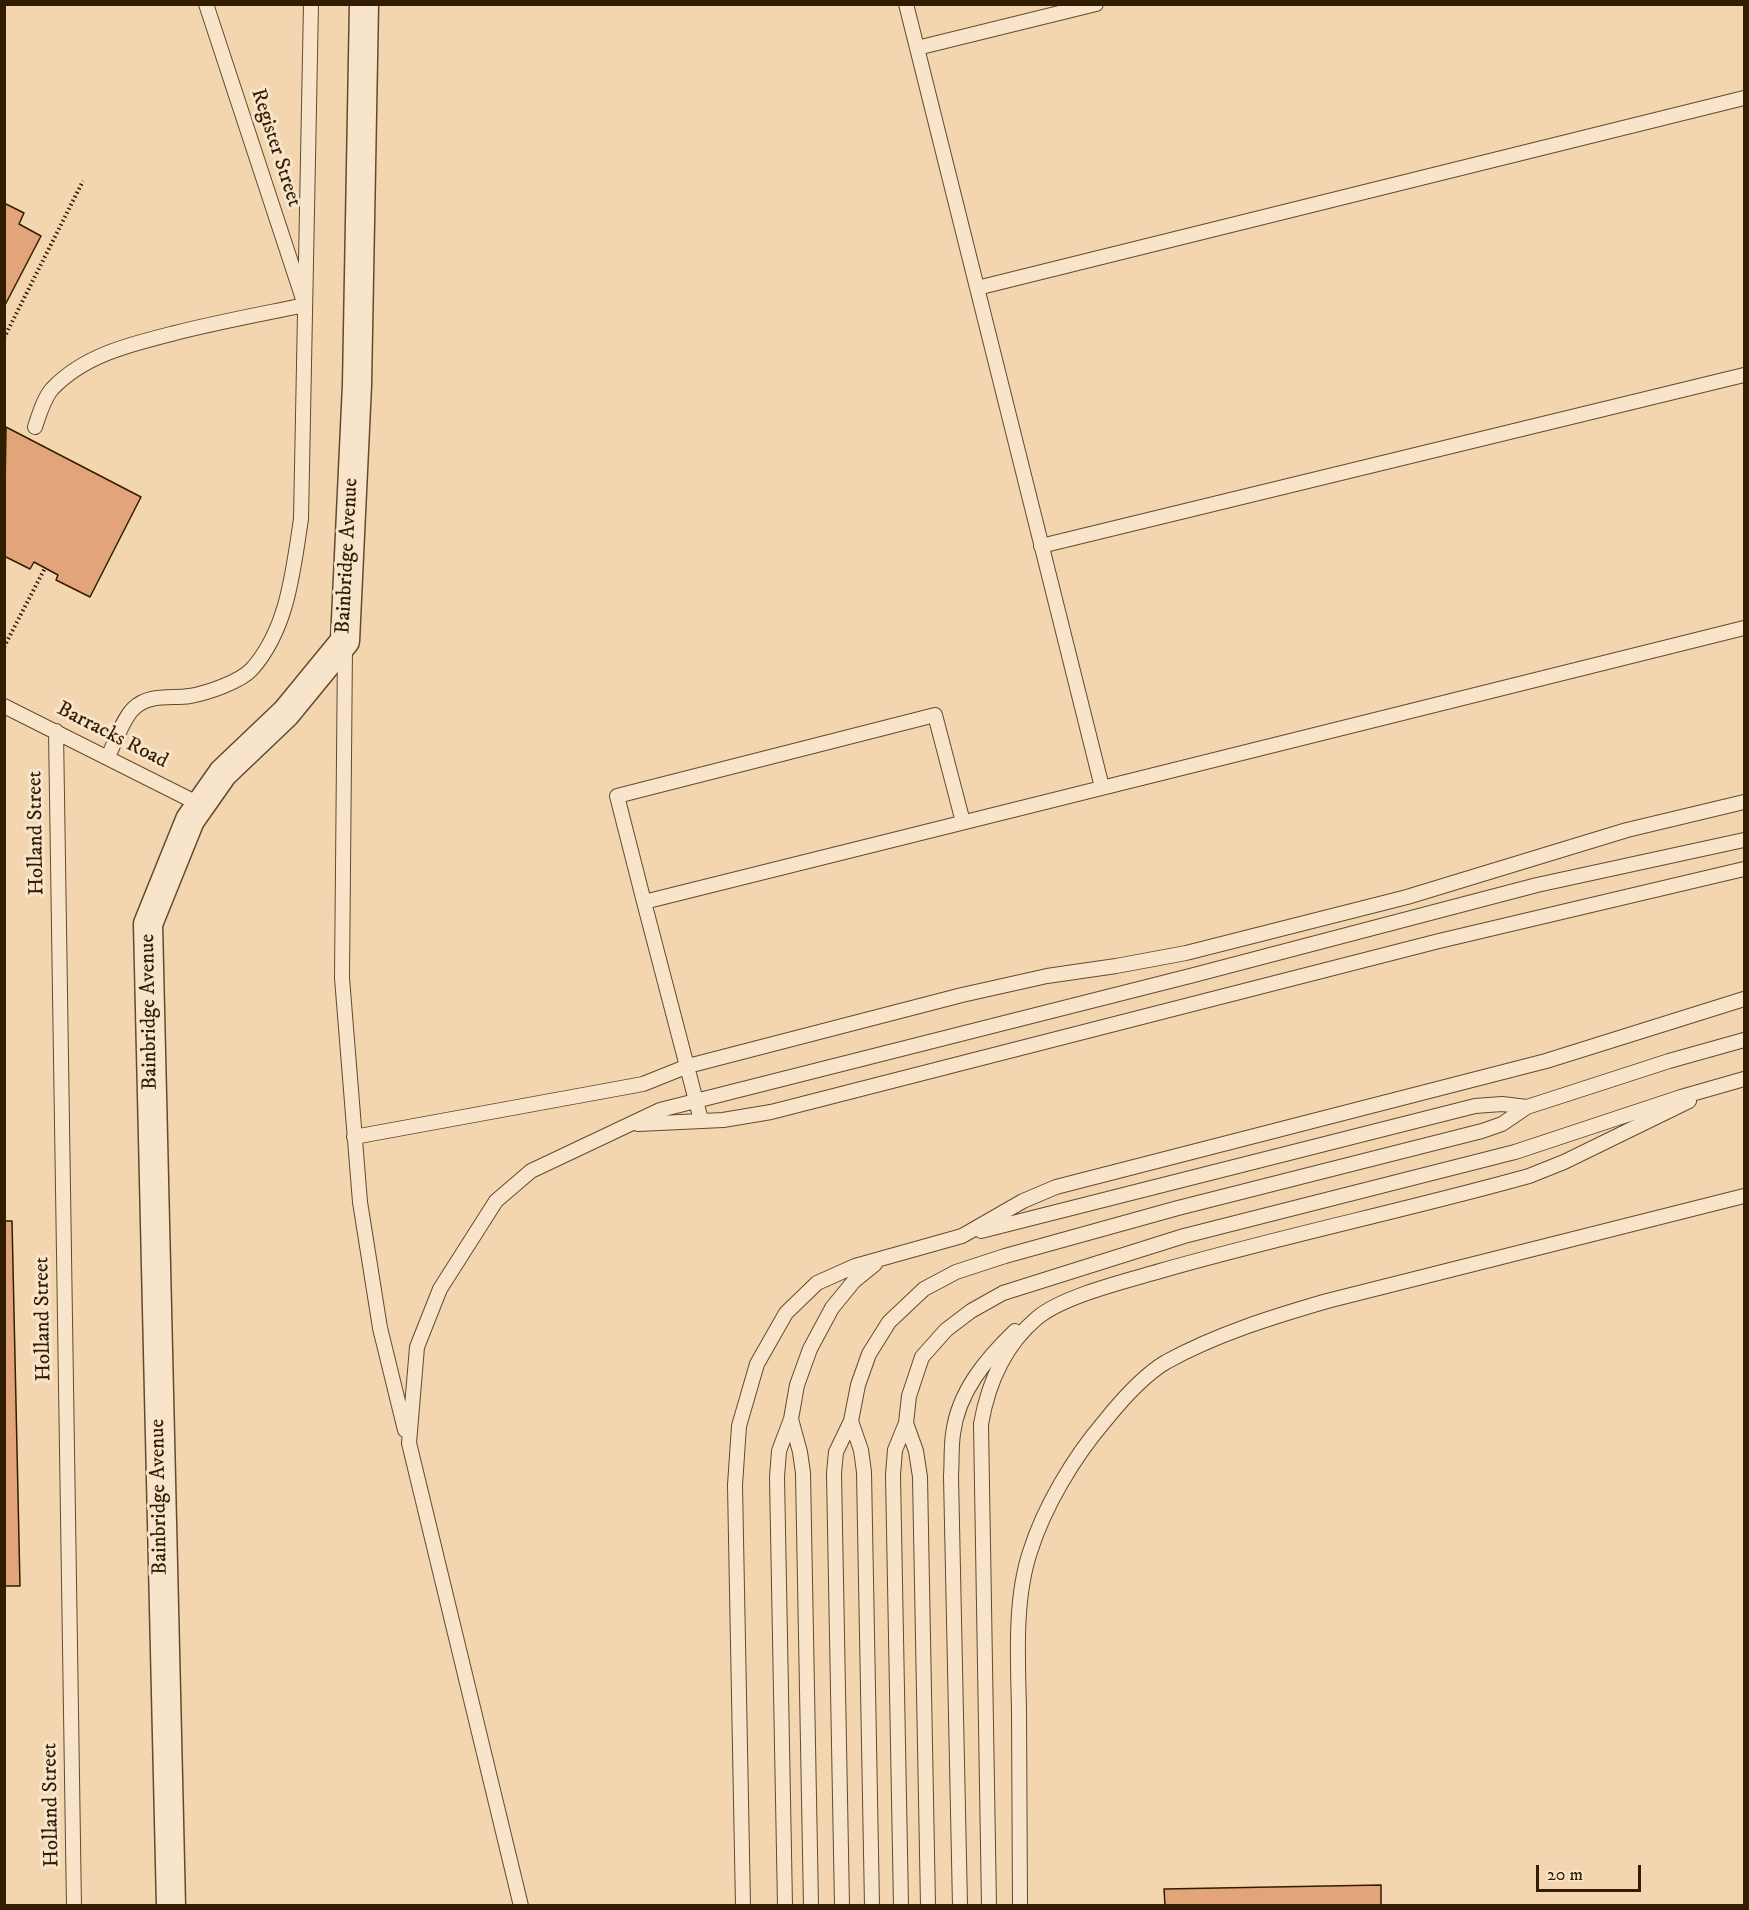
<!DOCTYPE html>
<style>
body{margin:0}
#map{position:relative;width:1749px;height:1910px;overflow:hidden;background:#f3d6af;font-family:"IM FELL DW Pica",serif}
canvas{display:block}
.frame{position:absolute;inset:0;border:6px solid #321d00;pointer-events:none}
.scale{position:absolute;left:1536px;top:1865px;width:105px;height:27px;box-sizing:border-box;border:3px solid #321d00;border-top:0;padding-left:8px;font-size:18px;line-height:21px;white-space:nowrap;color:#321d00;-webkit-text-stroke:4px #f7e4cb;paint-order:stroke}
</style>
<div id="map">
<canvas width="1749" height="1910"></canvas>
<div class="frame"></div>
<div class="scale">20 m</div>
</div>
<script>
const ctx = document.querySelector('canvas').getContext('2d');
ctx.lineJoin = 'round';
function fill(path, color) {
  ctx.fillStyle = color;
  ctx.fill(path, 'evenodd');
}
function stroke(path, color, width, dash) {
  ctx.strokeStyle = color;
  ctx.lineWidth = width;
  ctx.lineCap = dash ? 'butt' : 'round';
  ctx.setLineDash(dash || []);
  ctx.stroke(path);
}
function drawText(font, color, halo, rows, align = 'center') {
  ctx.font = font + ' "IM FELL DW Pica",serif';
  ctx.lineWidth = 6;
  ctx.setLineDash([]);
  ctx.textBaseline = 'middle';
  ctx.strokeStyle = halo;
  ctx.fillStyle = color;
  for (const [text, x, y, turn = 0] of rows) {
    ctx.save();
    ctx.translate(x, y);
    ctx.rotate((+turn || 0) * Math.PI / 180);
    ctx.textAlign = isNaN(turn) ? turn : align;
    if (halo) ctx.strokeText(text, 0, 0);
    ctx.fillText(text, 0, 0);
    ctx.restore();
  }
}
const building = new Path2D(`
 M 4,203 L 24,213 L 19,224 L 41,236 L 4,307 Z
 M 6,427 L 141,497 L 90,597 L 56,580 L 58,575 L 34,562 L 30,569 L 4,556 Z
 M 4,1221 L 12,1221 L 20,1586 L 4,1586 Z
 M 1381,1885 L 1381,1906 L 1165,1906 L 1164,1889 Z`);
fill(building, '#e2a57a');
stroke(building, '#321d00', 1.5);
const service = new Path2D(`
 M 906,4 L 1102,787
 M 917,48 L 1096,4
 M 977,288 L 1744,98
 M 35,427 C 39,415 44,398 52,389 C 84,355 131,344 175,333 C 218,322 262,314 305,305 L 206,4
 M 1041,546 L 1744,375
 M 345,647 L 342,978 L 360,1202 L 380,1328 L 405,1430
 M 4,706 L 201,805
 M 56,731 L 74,1906
 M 108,757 C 114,744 123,719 133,709 C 149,693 171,699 190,696 C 207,693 240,682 252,669 C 288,628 293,571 301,519 L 311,4
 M 644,902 L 617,796 L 935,715 L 963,822
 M 701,1120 L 644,902 L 1744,628
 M 638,1124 L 723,1120 L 771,1112 L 1439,941 L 1744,869
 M 354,1137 L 643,1084 L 688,1066 L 962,995 L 1047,976 L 1116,966 L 1186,953 L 1407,897 L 1627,830 L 1744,802
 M 981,1231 L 1475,1106 L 1502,1104 L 1527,1107
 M 791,1419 L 800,1452 L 803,1473 L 811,1906
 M 851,1421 L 861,1450 L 864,1472 L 872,1906
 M 906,1423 L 916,1451 L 920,1477 L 928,1906
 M 521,1906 L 409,1443 L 417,1347 L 440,1289 L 496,1201 L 531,1171 L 660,1110 L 1190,976 L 1537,885 L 1744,840
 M 743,1906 L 735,1485 L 739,1426 L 757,1364 L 786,1313 L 817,1283 L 855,1266 L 962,1236 L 1023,1201 L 1056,1187 L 1546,1061 L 1744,999
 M 785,1906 L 777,1477 L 779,1451 L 791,1419 L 797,1385 L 810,1349 L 832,1308 L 854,1281 L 875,1264
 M 842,1906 L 834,1473 L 836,1452 L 851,1421 L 858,1385 L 869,1354 L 889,1322 L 924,1289 L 956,1272 L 1005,1256 L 1178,1208 L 1482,1131 L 1502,1124 L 1527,1107 L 1669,1061 L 1744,1040
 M 901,1906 L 893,1475 L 895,1450 L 906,1423 L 909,1396 L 922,1357 L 946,1330 L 971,1311 L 1003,1293 L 1184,1236 L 1515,1152 L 1681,1097 L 1744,1079
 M 960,1906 L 951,1476 C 952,1462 951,1447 953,1434 C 958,1392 986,1359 1015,1331
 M 989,1906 L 981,1424 C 988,1384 1005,1345 1037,1318 C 1063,1296 1126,1281 1160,1271 C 1282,1236 1407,1210 1529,1176 L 1564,1162 L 1689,1101
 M 1020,1906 C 1020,1840 1019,1775 1019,1710 C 1018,1660 1014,1600 1030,1552 C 1044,1507 1074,1457 1104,1422 C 1120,1402 1144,1375 1166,1362 C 1217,1334 1272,1317 1327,1301 L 1744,1196`);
const minor = new Path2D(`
 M 171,1906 L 148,924 L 190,820 L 223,773 L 286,713 L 345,641 L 357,385 L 364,4`);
stroke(service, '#624b2c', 16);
stroke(minor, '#624b2c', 31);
stroke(new Path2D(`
 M 4,338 L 83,181
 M 4,647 L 45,568`), '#321d00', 4, [1.5, 3]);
stroke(service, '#f7e4cb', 14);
stroke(minor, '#f7e4cb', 28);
drawText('21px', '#321d00', '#f7e4cb', [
 ["Register Street",275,148,72],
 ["Bainbridge Avenue",348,556,-87],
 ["Barracks Road",112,736,27],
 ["Holland Street",37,833,-91],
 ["Bainbridge Avenue",150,1012,-91],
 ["Holland Street",44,1319,-91],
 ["Bainbridge Avenue",160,1497,-91],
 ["Holland Street",52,1805,-91]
]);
</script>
